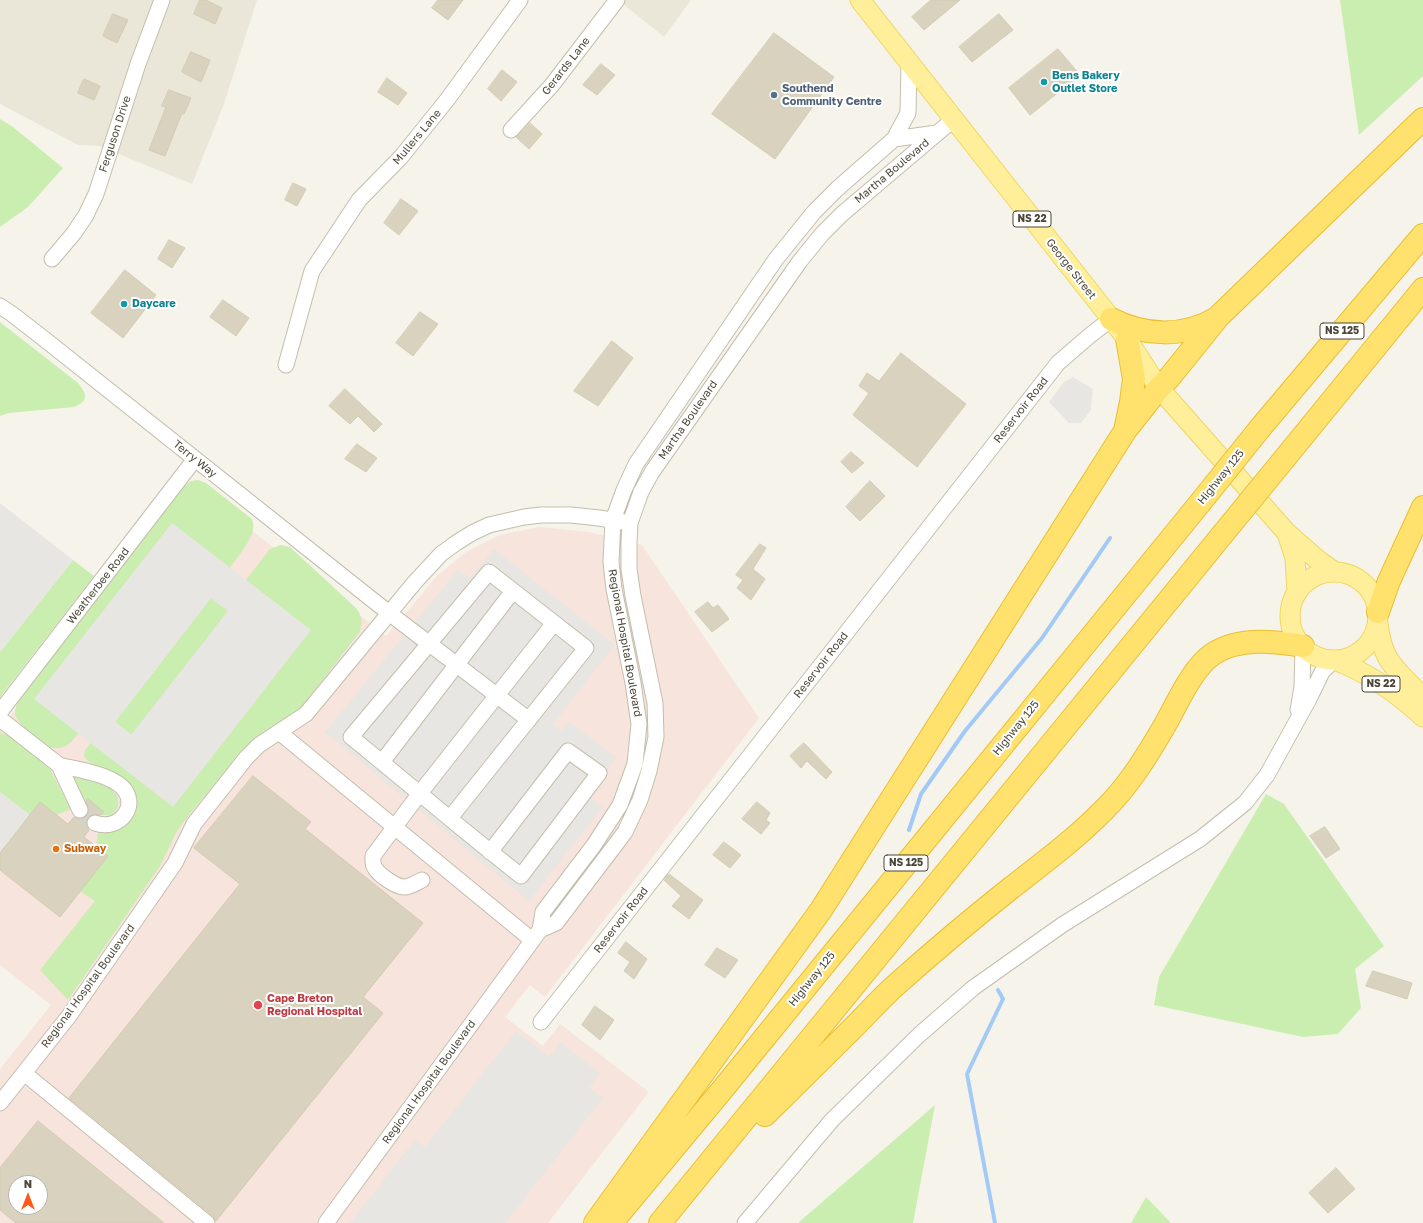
<!DOCTYPE html>
<style>
body{margin:0}
#map{position:relative;width:1423px;height:1223px;overflow:hidden;background:#f6f4ea;font-family:"Golos Text",sans-serif}
canvas{display:block}
.north{position:absolute;left:8px;top:1175px;width:40px;height:40px;box-sizing:border-box;background:#fff;border:1px solid #b7b5af;border-radius:50%;rotate:0deg;font-size:11px;font-weight:700;line-height:16px;text-align:center;color:#4b4637}
.north::after{content:'';display:block;margin:auto;width:14px;height:18px;background:#ff5919;clip-path:polygon(50% 0,100% 100%,50% 72%,0 100%)}
</style>
<div id="map">
<canvas width="1423" height="1223"></canvas>
<div class="north">N</div>
</div>
<script>
const ctx = document.querySelector('canvas').getContext('2d');
ctx.lineJoin = 'round';
function fill(path, color) {
  ctx.fillStyle = color;
  ctx.fill(path, 'evenodd');
}
function stroke(path, color, width, dash) {
  ctx.strokeStyle = color;
  ctx.lineWidth = width;
  ctx.lineCap = dash ? 'butt' : 'round';
  ctx.setLineDash(dash || []);
  ctx.stroke(path);
}
function drawText(font, color, halo, rows, align = 'center') {
  ctx.font = font + ' "Golos Text",sans-serif';
  ctx.lineWidth = 4;
  ctx.setLineDash([]);
  ctx.textBaseline = 'middle';
  ctx.strokeStyle = halo;
  ctx.fillStyle = color;
  for (const [text, x, y, turn = 0] of rows) {
    ctx.save();
    ctx.translate(x, y);
    ctx.rotate((+turn || 0) * Math.PI / 180);
    ctx.textAlign = isNaN(turn) ? turn : align;
    if (halo) ctx.strokeText(text, 0, 0);
    ctx.fillText(text, 0, 0);
    ctx.restore();
  }
}
fill(new Path2D(`
 M 0,0 L 257,0 L 224,104 L 192,184 L 99,146 L 78,145 L 0,104 Z
 M 618,0 L 691,0 L 664,37 Z`), '#ebe7d8');
fill(new Path2D(`
 M 194,485 L 386,636 L 437,576 L 466,552 L 500,535 L 540,527 L 589,532 L 642,545 L 759,718 L 545,997 L 530,985 L 505,1017 L 543,1046 L 560,1024 L 649,1092 L 548,1223 L 0,1223 L 0,1069 L 51,1005 L 0,965 L 0,729 ZM 16,1183 L 40,1183 L 40,1207 L 16,1207 Z`), '#f7e4dd');
fill(new Path2D(`
 M 1340,0 L 1423,0 L 1423,76 L 1359,135 Z
 M 0,119 L 13,127 L 63,168 L 28,207 L 0,227 Z
 M 0,322 L 78,383 C 87,394 89,401 74,407 L 9,413 L 0,416 Z
 M 198,480 L 206,483 L 252,519 C 259,534 238,555 230,568 L 172,523 L 35,699 L 79,733 C 74,738 69,746 63,747 C 59,749 54,748 50,747 C 42,744 19,725 16,716 C 14,711 16,706 18,701 L 182,488 L 191,481 Z
 M 281,545 L 290,547 L 356,608 C 362,615 363,624 359,633 L 299,710 L 291,717 L 257,737 L 244,748 L 189,815 L 177,831 L 160,866 L 68,1000 L 40,970 L 95,901 L 80,891 L 108,856 L 96,846 L 98,832 C 107,832 117,832 124,826 C 131,821 136,814 137,806 C 139,784 115,775 99,767 C 94,764 87,762 84,756 L 85,750 L 91,743 L 173,806 L 310,630 L 246,580 L 270,549 Z
 M 73,560 L 94,576 L 0,697 L 0,652 Z
 M 211,598 L 228,611 L 132,735 L 115,722 Z
 M 0,733 L 8,735 L 13,739 L 50,769 L 71,809 L 56,815 L 30,815 L 0,792 Z
 M 72,772 L 77,773 C 89,778 106,783 115,793 C 122,801 118,816 106,815 C 89,815 72,787 72,772 Z
 M 1266,794 L 1284,804 L 1384,946 L 1355,969 L 1361,1008 L 1338,1034 L 1303,1037 L 1154,1005 L 1159,977 Z
 M 935,1105 L 913,1223 L 799,1223 L 799,1222 Z
 M 1146,1197 L 1171,1223 L 1131,1223 Z`), '#caedb0');
fill(new Path2D(`
 M 1073,377 L 1093,389 L 1091,410 L 1081,423 L 1069,423 L 1049,402 L 1064,382 Z
 M 0,503 L 73,560 L 0,652 Z
 M 172,523 L 311,630 L 173,807 L 34,699 ZM 211,598 L 228,611 L 131,735 L 115,722 Z
 M 494,549 L 615,645 L 553,724 L 561,731 L 569,722 L 616,757 L 590,797 L 603,807 L 529,901 L 325,732 L 458,570 L 470,578 Z
 M 0,792 L 30,815 L 0,853 Z
 M 516,1031 L 549,1057 L 560,1042 L 600,1073 L 589,1088 L 603,1098 L 505,1223 L 350,1223 L 415,1140 L 425,1147 Z`), '#e8e6e2');
stroke(new Path2D(`
 M 909,830 L 921,794 L 965,731 L 1042,638 L 1110,538
 M 995,1223 L 967,1074 L 1003,999 L 998,990`), '#a3caf7', 4);
const building = new Path2D(`
 M 200,0 L 206,0 L 222,8 L 215,24 L 194,14 Z
 M 438,0 L 463,0 L 448,20 L 432,8 Z
 M 931,0 L 960,0 L 924,30 L 912,17 Z
 M 113,14 L 128,20 L 117,43 L 103,36 Z
 M 999,14 L 1013,30 L 972,62 L 959,47 Z
 M 774,33 L 834,77 L 775,159 L 712,114 Z
 M 1058,49 L 1080,75 L 1030,115 L 1009,88 Z
 M 191,52 L 210,60 L 201,82 L 182,72 Z
 M 601,64 L 615,75 L 597,95 L 583,85 Z
 M 502,70 L 517,82 L 501,101 L 488,89 Z
 M 387,78 L 407,93 L 398,105 L 378,92 Z
 M 84,79 L 100,86 L 94,100 L 78,93 Z
 M 169,90 L 191,98 L 184,114 L 182,113 L 165,156 L 149,150 L 166,107 L 162,106 Z
 M 530,123 L 542,134 L 529,149 L 516,137 Z
 M 293,183 L 306,189 L 297,206 L 285,200 Z
 M 401,199 L 418,211 L 399,235 L 384,223 Z
 M 169,240 L 185,248 L 172,268 L 158,259 Z
 M 125,270 L 156,295 L 123,338 L 91,313 Z
 M 223,300 L 249,318 L 236,336 L 210,317 Z
 M 420,312 L 438,324 L 413,356 L 396,343 Z
 M 612,341 L 633,358 L 598,406 L 574,391 Z
 M 901,353 L 966,404 L 917,467 L 853,415 L 869,393 L 859,386 L 867,373 L 879,381 Z
 M 345,389 L 382,424 L 374,432 L 358,416 L 350,424 L 329,406 Z
 M 357,444 L 377,458 L 366,472 L 345,459 Z
 M 851,452 L 864,463 L 852,473 L 841,462 Z
 M 870,481 L 885,496 L 860,521 L 846,507 Z
 M 760,544 L 766,548 L 753,569 L 765,579 L 751,600 L 737,588 L 743,580 L 736,575 Z
 M 708,602 L 713,608 L 718,605 L 729,619 L 712,632 L 695,612 Z
 M 804,743 L 832,772 L 826,779 L 807,761 L 801,768 L 790,756 Z
 M 253,776 L 311,822 L 305,829 L 423,923 L 363,997 L 383,1013 L 216,1221 L 213,1216 L 69,1098 L 240,884 L 194,848 Z
 M 88,799 L 104,812 L 101,815 L 92,814 L 88,817 L 86,821 L 86,826 L 89,830 L 84,837 L 108,856 L 60,917 L 0,870 L 0,853 L 40,802 L 68,824 L 74,817 L 80,819 L 84,818 L 87,815 L 89,810 L 86,802 Z
 M 757,802 L 770,813 L 766,820 L 770,823 L 761,834 L 742,819 Z
 M 1325,827 L 1340,849 L 1326,858 L 1310,836 Z
 M 724,842 L 741,855 L 730,868 L 713,855 Z
 M 669,874 L 703,900 L 689,919 L 672,906 L 681,896 L 664,880 Z
 M 626,942 L 647,959 L 634,979 L 624,971 L 630,962 L 618,953 Z
 M 717,948 L 738,960 L 725,978 L 705,965 Z
 M 1373,971 L 1412,983 L 1407,999 L 1366,986 Z
 M 595,1006 L 614,1020 L 600,1040 L 582,1025 Z
 M 38,1121 L 164,1223 L 16,1223 L 0,1210 L 0,1168 ZM 16,1183 L 40,1183 L 40,1207 L 16,1207 Z
 M 1336,1168 L 1355,1189 L 1328,1213 L 1309,1193 Z`);
fill(building, '#d9d2bf');
stroke(building, '#d4cbb1', 1);
stroke(new Path2D(`
 M 80,810 L 86,818 L 95,823`), '#d4d1c6', 15, [15, 8]);
const minor = new Path2D(`
 M 511,130 L 552,85 L 617,0
 M 894,139 L 908,113 L 909,63
 M 52,259 L 74,233 L 86,215 L 96,194 L 138,64 L 162,0
 M 0,306 L 12,314 L 43,338 L 389,613 L 529,720
 M 286,365 L 312,271 L 359,200 L 401,157 L 447,100 L 520,0
 M 1298,710 L 1302,687 L 1303,646
 M 0,712 L 195,459
 M 0,719 L 59,765
 M 279,732 L 532,940
 M 382,762 L 513,591
 M 80,810 L 59,765 C 78,770 106,773 121,786 C 141,804 120,832 95,823
 M 450,818 L 586,648 L 489,572 L 351,737 C 408,783 463,831 521,876 L 599,773 L 568,751 L 490,852
 M 422,880 C 416,883 410,887 404,887 C 396,887 379,875 375,868 C 372,864 373,860 373,856 L 420,793 L 554,623
 M 540,930 L 556,923 L 625,832 L 640,800 L 649,771 L 656,737 L 655,703 L 633,596 L 629,569 L 629,542 L 630,523 L 641,492 L 652,472 L 800,261 L 822,234 L 842,214 L 954,119
 M 541,1022 L 1058,363 L 1088,337 L 1111,319
 M 0,1103 L 24,1073
 M 207,1223 L 24,1073 L 69,1016 L 175,863 L 194,824 L 246,758 L 259,745 L 306,714 L 415,582 L 441,554 L 456,543 L 472,533 L 489,525 L 524,517 L 541,515 L 571,515 L 599,518 L 630,523
 M 326,1223 L 540,930 L 543,912 L 594,845 L 620,805 L 635,764 L 639,724 L 633,683 L 614,589 L 611,562 L 613,520 L 624,490 L 636,464 L 776,259 L 814,212 L 837,189 L 894,139 L 937,133
 M 745,1223 L 832,1120 L 919,1035 L 973,988 L 1062,925 L 1200,839 L 1245,803 L 1267,775 L 1309,699 L 1322,672 L 1334,660`);
const major = new Path2D(`
 M 860,0 L 1127,339 L 1159,388 L 1287,533 L 1319,561 L 1335,572
 M 1287,533 L 1295,558 L 1297,593
 M1290 616a44 44 0 1 1 88 0a44 44 0 1 1-88 0Z
 M 1378,623 C 1383,666 1397,668 1423,698
 M 1334,660 C 1367,672 1397,693 1423,717`);
const highway = new Path2D(`
 M 1111,319 C 1144,336 1184,338 1217,318
 M 1126,426 L 1131,402 L 1134,379 L 1127,339
 M 1261,427 L 1423,235
 M 1285,458 L 1423,289
 M 1378,612 L 1389,581 L 1423,507
 M 765,1115 C 794,1086 823,1058 852,1029 C 867,1014 881,998 897,984 C 934,951 972,919 1011,888 C 1042,864 1074,840 1102,812 C 1128,787 1147,756 1165,725 C 1177,704 1192,668 1213,654 C 1239,637 1273,641 1303,646
 M 614,1220 L 722,1090 L 1200,503
 M 595,1223 L 821,910 L 1125,431 L 1159,388 L 1169,378 L 1219,316 L 1423,119
 M 660,1223 L 1222,535`);
stroke(minor, '#c3beac', 17);
stroke(major, '#eed661', 21);
stroke(highway, '#eabe30', 24);
stroke(minor, '#fff', 15);
stroke(major, '#ffef9b', 19);
stroke(highway, '#ffe16d', 22);
const highwayBridge = new Path2D(`
 M 1200,503 L 1261,427
 M 1222,535 L 1285,458`);
stroke(highwayBridge, '#eabe30', 24, []);
stroke(highwayBridge, '#ffe16d', 22);
for (const [x, y, r, color] of [
 [1044,82,4,"#0f9aa8"],
 [774,95,4,"#5c6f8a"],
 [124,304,4,"#0f9aa8"],
 [56,849,4,"#e8710a"],
 [258,1005,5,"#e0444e"]
]) {
  const dot = new Path2D();
  dot.arc(x, y, r, 0, 2 * Math.PI);
  ctx.fillStyle = color;
  ctx.fill(dot);
  stroke(dot, '#fff', 1.5);
}
for (const [x, y, w] of [
 [1032,219,38],
 [1342,331,44],
 [1381,684,38],
 [906,863,44]
]) {
  const box = new Path2D();
  box.roundRect(x - w / 2, y - 8, w, 16, 3);
  ctx.fillStyle = '#fff';
  ctx.fill(box);
  stroke(box, '#4b4637', 1);
}
drawText('bold 10px', '#4b4637', null, [
 ["NS 22",1032,219],
 ["NS 125",1342,331],
 ["NS 22",1381,684],
 ["NS 125",906,863]
]);
drawText('11px', '#4b4637', '#fff', [
 ["Gerards Lane",566,66,-52],
 ["Ferguson Drive",115,134,-72],
 ["Mullers Lane",417,137,-50],
 ["Martha Boulevard",892,171,-40],
 ["George Street",1071,269,52],
 ["Reservoir Road",1021,410,-52],
 ["Martha Boulevard",688,420,-55],
 ["Terry Way",195,459,39],
 ["Highway 125",1221,477,-51],
 ["Weatherbee Road",98,586,-52],
 ["Regional Hospital Boulevard",625,643,80],
 ["Reservoir Road",821,665,-52],
 ["Highway 125",1016,728,-51],
 ["Reservoir Road",621,920,-52],
 ["Highway 125",812,979,-51],
 ["Regional Hospital Boulevard",88,986,-54],
 ["Regional Hospital Boulevard",429,1082,-54]
]);
drawText('bold 11px', '#0d838f', '#fff', [
 ["Bens Bakery",1052,76],
 ["Outlet Store",1052,89],
 ["Daycare",132,304]
], 'left');
drawText('bold 11px', '#4e5e75', '#fff', [
 ["Southend",782,89],
 ["Community Centre",782,102]
], 'left');
drawText('bold 11px', '#c56008', '#fff', [
 ["Subway",64,849]
], 'left');
drawText('bold 11px', '#be3a42', '#fff', [
 ["Cape Breton",267,999],
 ["Regional Hospital",267,1012]
], 'left');
</script>
